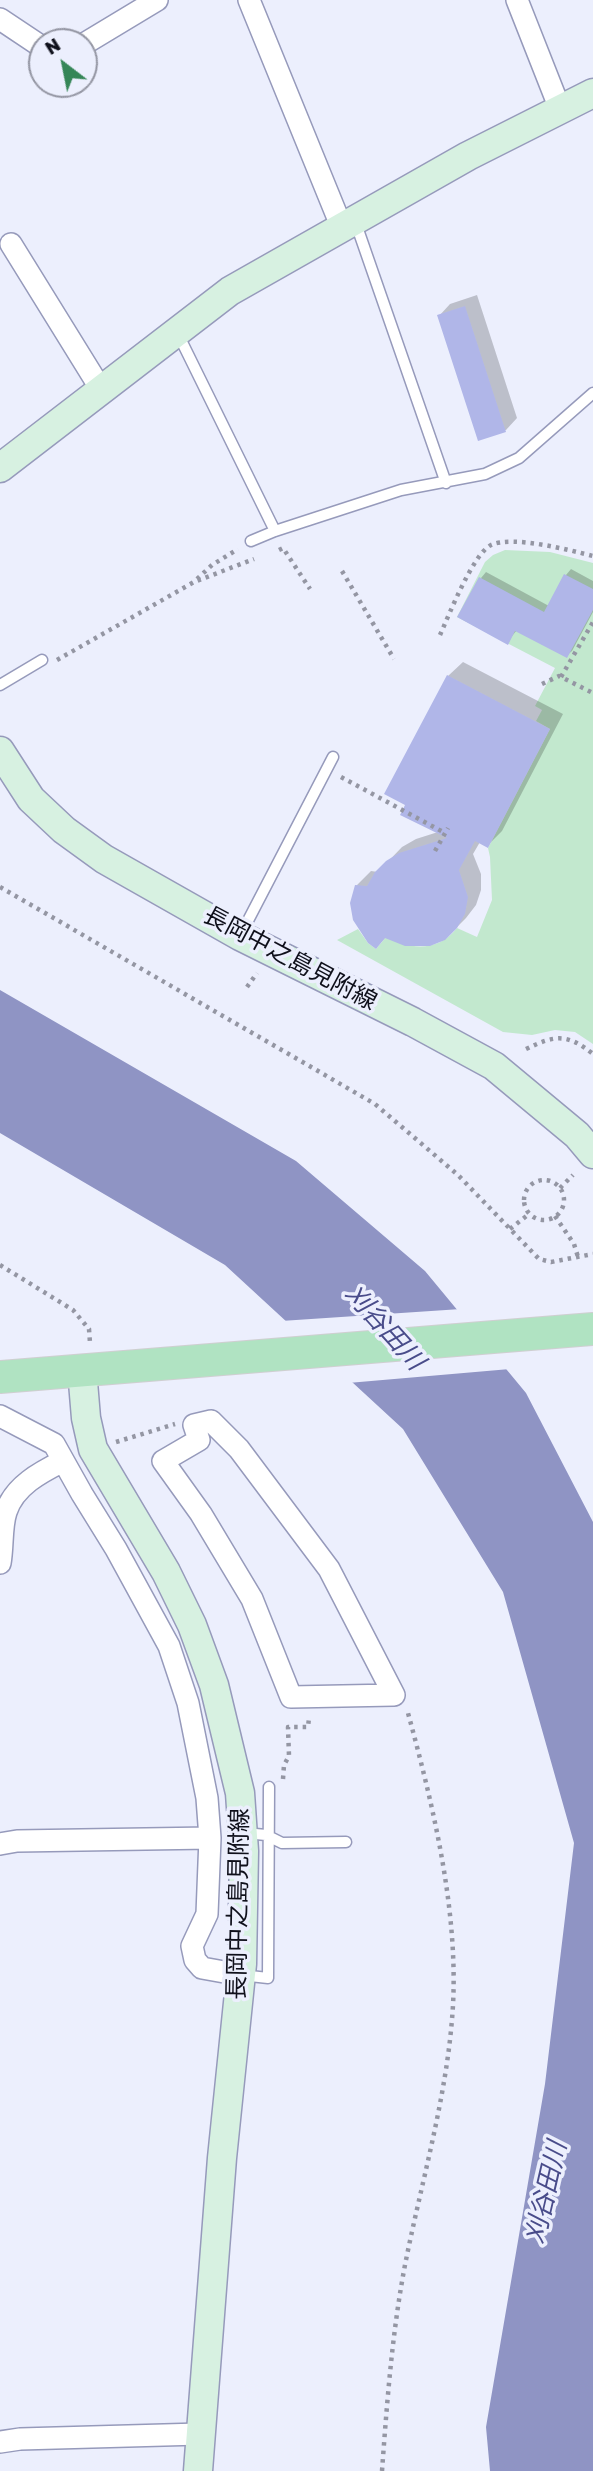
<!DOCTYPE html>
<meta charset="utf-8">
<style>
body{margin:0}
#map{position:relative;width:593px;height:2471px;overflow:hidden;background:#eceffd;font-family:Rubik,sans-serif}
canvas{display:block}
.north{position:absolute;left:28px;top:28px;width:70px;height:70px;box-sizing:border-box;background:#eceffd;border:2px solid #9496a3;border-radius:50%;rotate:328deg;font-size:19px;font-weight:700;line-height:28px;text-align:center;color:#0f101b}
.north::after{content:'';display:block;margin:auto;width:24px;height:32px;background:#358657;clip-path:polygon(50% 0,100% 100%,50% 72%,0 100%)}
</style>
<div id="map">
<canvas width="593" height="2471"></canvas>
<div class="north">N</div>
</div>
<script>
const ctx = document.querySelector('canvas').getContext('2d');
ctx.lineJoin = 'round';
function fill(path, color) {
  ctx.fillStyle = color;
  ctx.fill(path, 'evenodd');
}
function stroke(path, color, width, dash) {
  ctx.strokeStyle = color;
  ctx.lineWidth = width;
  ctx.lineCap = dash ? 'butt' : 'round';
  ctx.setLineDash(dash || []);
  ctx.stroke(path);
}
function drawText(font, color, halo, rows, align = 'center') {
  ctx.font = font + ' Rubik,"Noto Sans JP",sans-serif';
  ctx.lineWidth = 7;
  ctx.setLineDash([]);
  ctx.textBaseline = 'middle';
  ctx.strokeStyle = halo;
  ctx.fillStyle = color;
  for (const [text, x, y, turn = 0] of rows) {
    ctx.save();
    ctx.translate(x, y);
    ctx.rotate((+turn || 0) * Math.PI / 180);
    ctx.textAlign = isNaN(turn) ? turn : align;
    if (halo) ctx.strokeText(text, 0, 0);
    ctx.fillText(text, 0, 0);
    ctx.restore();
  }
}
fill(new Path2D(`
 M 505,550 L 550,552 L 593,563 L 593,1044 L 575,1032 L 555,1030 L 532,1035 L 503,1032 L 337,940 L 358,929 L 368,943 L 376,949 L 386,937 C 411,950 438,952 457,928 L 477,937 L 492,900 L 490,857 L 488,848 L 550,729 L 536,721 L 542,710 L 535,706 L 555,668 L 457,617 L 485,562 L 493,555 Z`), '#c2e8ce');
fill(new Path2D(`
 M 0,990 L 296,1161 L 425,1271 L 526,1393 L 593,1522 L 593,2471 L 490,2471 L 486,2427 L 545,2084 L 574,1843 L 503,1592 L 403,1429 L 225,1265 L 0,1133 Z`), '#8f94c4');
fill(new Path2D(`
 M 461,1309 L 510,1369 L 348,1383 L 281,1321 Z`), '#eceffd');
fill(new Path2D(`
 M 477,295 L 517,418 L 506,430 L 479,439 L 439,316 L 450,304 Z
 M 571,569 L 593,581 L 593,612 L 572,651 L 566,656 L 517,630 L 507,642 L 481,578 L 486,572 L 549,606 L 566,575 Z
 M 463,662 L 563,714 L 502,831 L 487,846 L 480,842 L 473,854 L 481,874 L 481,890 L 476,905 L 466,918 L 451,933 L 386,937 L 376,947 L 356,886 L 371,871 L 378,872 L 402,847 L 416,839 L 438,832 L 448,676 Z`), '#0003');
fill(new Path2D(`
 M 465,306 L 506,432 L 478,441 L 437,315 Z
 M 564,574 L 593,589 L 593,610 L 567,658 L 515,631 L 508,645 L 457,617 L 479,577 L 544,612 Z
 M 447,675 L 550,729 L 488,848 L 475,841 L 459,870 L 468,897 L 465,914 L 457,928 L 445,940 L 430,946 L 405,946 L 385,938 L 376,949 L 368,943 L 353,920 L 350,903 L 355,885 L 367,886 L 375,872 L 386,861 L 399,853 L 447,838 L 400,815 L 405,805 L 384,794 Z`), '#b0b6e8');
const lane = new Path2D(`
 M 355,221 L 446,483
 M 178,334 L 275,531
 M 251,541 L 275,531 L 401,490 L 485,474 L 519,458 L 593,393
 M 0,685 L 42,660
 M 240,936 L 333,757
 M 245,1833 L 266,1835 L 282,1843 L 346,1842
 M 241,1975 L 268,1978 L 269,1787`);
const street = new Path2D(`
 M 249,0 L 342,228
 M 517,0 L 560,109
 M 0,19 L 42,47
 M 84,44 L 157,0
 M 11,244 L 102,391
 M 0,1416 L 54,1444 L 82,1494 L 116,1549 L 169,1646 L 188,1703 L 207,1798 L 210,1838 L 207,1914 L 192,1946 L 195,1960 L 202,1968 L 241,1975
 M 211,1421 L 239,1449 L 329,1569 L 394,1695 L 291,1697 L 252,1599 L 201,1514 L 163,1461 L 199,1440 L 194,1425 Z
 M 0,1563 C 3,1547 1,1527 6,1512 C 14,1486 41,1472 63,1461
 M 0,1844 L 17,1841 L 210,1838
 M 0,2442 L 20,2439 L 200,2434`);
const secondary = new Path2D(`
 M 0,468 L 230,291 L 468,156 L 593,93
 M 0,751 L 31,799 L 64,830 L 104,859 L 240,936 L 413,1022 L 494,1066 L 577,1135 L 593,1154
 M 82,1370 L 86,1418 L 93,1449 L 166,1572 L 192,1625 L 214,1685 L 240,1793 L 244,1851 L 242,1964 L 222,2158 L 198,2471`);
const primary = new Path2D(`
 M 0,1377 L 593,1329`);
stroke(lane, '#969abb', 13);
stroke(street, '#969abb', 24);
stroke(secondary, '#969abb', 31);
stroke(primary, '#cfcfd1', 34);
stroke(new Path2D(`
 M 279,550 L 283,548 L 310,589
 M 342,571 L 394,659
 M 197,579 L 212,565 L 238,549
 M 440,635 C 449,615 473,554 491,545 C 513,535 569,550 593,556
 M 57,660 L 194,582 L 254,559
 M 561,677 L 593,622
 M 542,684 L 559,676 L 593,693
 M 341,777 L 445,833
 M 435,851 L 448,828
 M 0,887 L 375,1104 L 458,1175 L 539,1259 L 551,1262 L 593,1254
 M 247,987 L 257,973
 M 526,1049 C 555,1035 567,1033 593,1054
 M524 1200a20 20 0 1 1 40 0a20 20 0 1 1-40 0Z
 M 560,1188 L 573,1175
 M 555,1216 L 574,1244 L 578,1257
 M 510,1229 L 529,1214
 M 0,1265 L 73,1310 L 89,1329 L 90,1343
 M 116,1442 L 175,1424
 M 283,1779 L 284,1765 L 289,1756 L 288,1727 L 308,1727 L 309,1718
 M 382,2471 C 387,2403 392,2333 405,2265 C 422,2179 448,2093 453,2005 C 458,1909 433,1805 408,1713`), '#9496a3', 4.5, [3.5, 5]);
stroke(lane, '#fff', 10);
stroke(street, '#fff', 21);
stroke(secondary, '#d7f1e1', 28);
stroke(primary, '#b0e3c2', 32);
drawText('24px', '#0f101b', '#eceffd', [
 ["長岡中之島見附線",290,959,28],
 ["長岡中之島見附線",239,1904,-89]
]);
drawText('italic 26px', '#494c8a', '#eceffd', [
 ["刈谷田川",384,1328,48],
 ["刈谷田川",547,2193,-77]
]);
</script>
